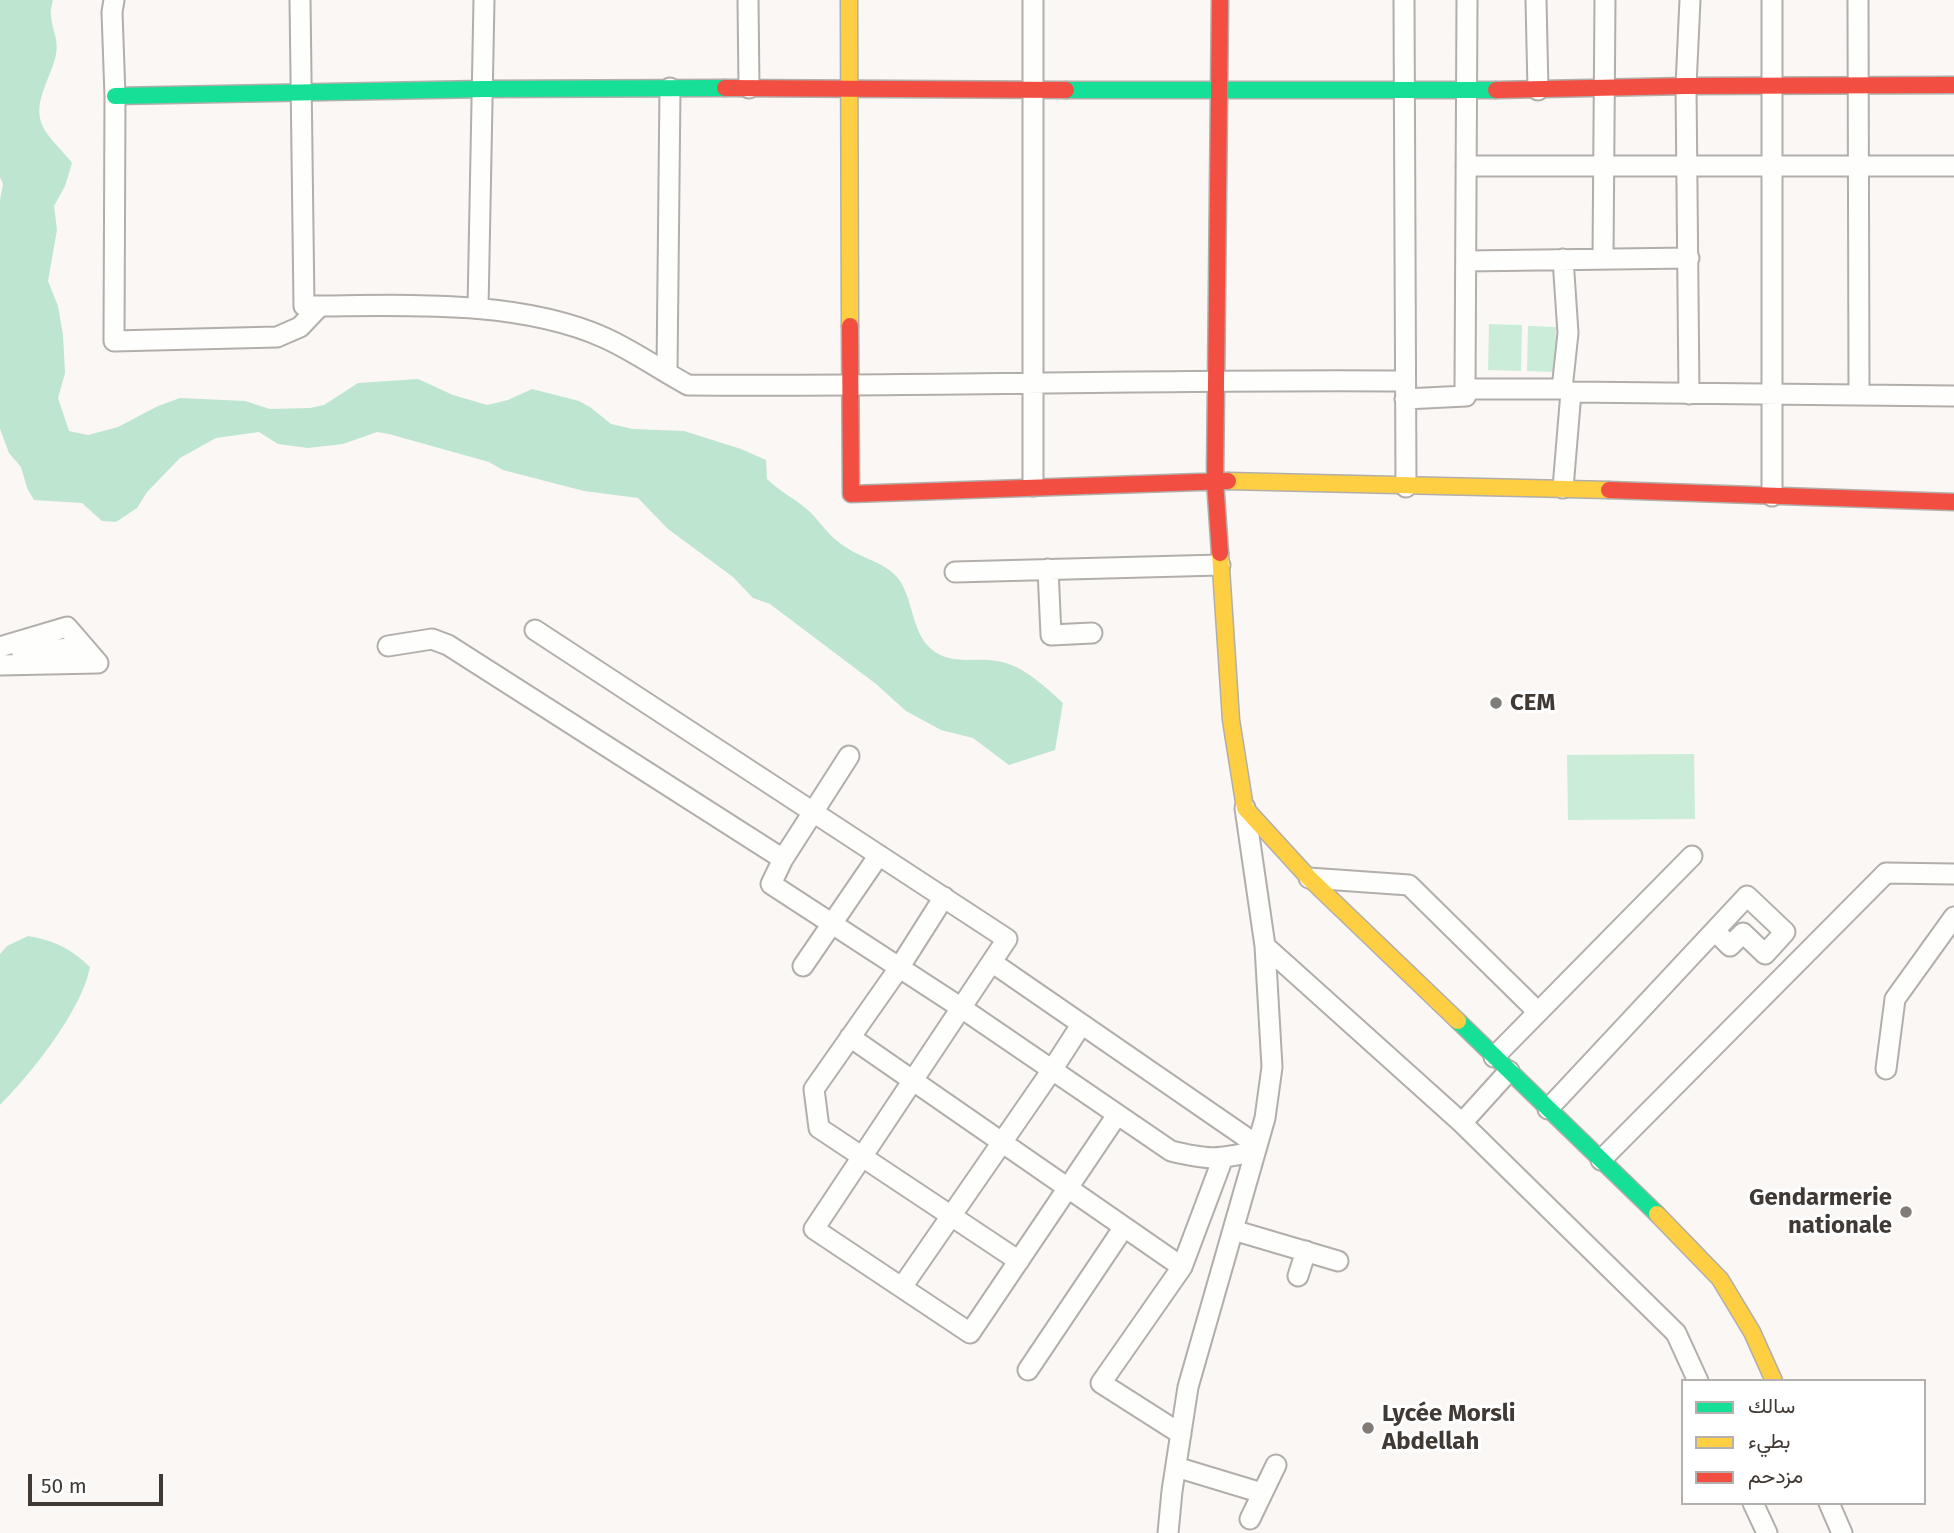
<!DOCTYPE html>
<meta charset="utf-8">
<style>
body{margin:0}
#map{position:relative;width:1954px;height:1533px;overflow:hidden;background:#faf7f4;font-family:"Fira Sans",Vazirmatn,sans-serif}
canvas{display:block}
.legend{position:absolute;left:1681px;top:1379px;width:245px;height:126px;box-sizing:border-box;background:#fff;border:2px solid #b3b0ae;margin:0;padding:9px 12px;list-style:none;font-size:21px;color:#403934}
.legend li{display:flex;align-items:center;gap:14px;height:35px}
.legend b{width:35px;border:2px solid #b3b0ae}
.scale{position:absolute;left:28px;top:1474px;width:135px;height:32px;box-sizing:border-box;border:4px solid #403934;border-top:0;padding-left:9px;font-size:21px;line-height:24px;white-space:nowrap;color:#403934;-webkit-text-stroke:5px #fff;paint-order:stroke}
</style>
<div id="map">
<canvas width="1954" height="1533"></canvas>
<ul class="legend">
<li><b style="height:9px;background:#16e098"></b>سالك</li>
<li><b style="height:9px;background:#ffcf43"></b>بطيء</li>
<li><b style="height:9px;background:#f24e42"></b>مزدحم</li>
</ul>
<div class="scale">50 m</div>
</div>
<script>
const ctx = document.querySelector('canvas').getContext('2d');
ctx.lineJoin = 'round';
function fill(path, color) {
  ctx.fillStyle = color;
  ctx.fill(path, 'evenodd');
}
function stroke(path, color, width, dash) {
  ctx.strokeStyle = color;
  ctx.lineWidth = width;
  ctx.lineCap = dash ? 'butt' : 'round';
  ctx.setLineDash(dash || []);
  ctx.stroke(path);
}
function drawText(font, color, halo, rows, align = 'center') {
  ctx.font = font + ' "Fira Sans",sans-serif';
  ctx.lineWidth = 6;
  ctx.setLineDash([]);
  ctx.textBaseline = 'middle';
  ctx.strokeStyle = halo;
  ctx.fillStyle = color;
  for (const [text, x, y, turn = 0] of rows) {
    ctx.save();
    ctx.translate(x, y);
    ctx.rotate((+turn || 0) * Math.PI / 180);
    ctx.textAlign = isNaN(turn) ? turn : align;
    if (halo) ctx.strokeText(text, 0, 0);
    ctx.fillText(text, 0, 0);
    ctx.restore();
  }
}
fill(new Path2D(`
 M 1489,324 L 1522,325 L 1521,371 L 1488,370 Z
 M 1528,326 L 1556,327 L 1555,372 L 1527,371 Z
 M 1694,754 L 1695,819 L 1568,820 L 1567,755 Z`), '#cbedd8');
fill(new Path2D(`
 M 0,0 L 53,0 C 52,5 50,11 51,16 C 52,30 59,40 56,54 C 52,75 36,97 40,118 C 43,135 63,150 72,163 L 65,186 L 54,206 L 57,230 L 48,281 L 58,306 L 63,335 L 65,373 L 58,398 L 69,431 L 88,435 L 118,427 L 158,406 L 180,398 L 245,401 L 270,409 L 310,408 L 324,405 L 358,383 L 418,379 L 453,395 L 487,405 L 508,400 L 532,389 L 579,401 L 590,407 L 611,424 L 633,429 L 684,431 L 741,449 L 766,460 L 767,479 C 780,492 796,499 809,511 C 823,525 828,536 847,548 C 862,558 885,563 897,577 C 915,599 910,635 935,652 C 955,665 976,657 997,661 C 1023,665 1044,686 1063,703 L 1055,750 L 1009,765 L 973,738 L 941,730 L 906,711 L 876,684 L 770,604 L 753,598 L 733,577 L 668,529 L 638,498 L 584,491 L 503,470 L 489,462 L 389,434 L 377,432 L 343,444 L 308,448 L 278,444 L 259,432 L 216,438 L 180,458 L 147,492 L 137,508 L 116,522 L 102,521 L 82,503 L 34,500 L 27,488 L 21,467 L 9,453 L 0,429 L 0,200 L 3,184 L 0,177 Z
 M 28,936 C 53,940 72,949 90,967 C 82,1010 31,1074 0,1105 L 0,954 L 7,946 Z`), '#bee5cf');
const street = new Path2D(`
 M 114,0 L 112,12 L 115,96 L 114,341 L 277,337 L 300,327 L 320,306
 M 300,0 L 304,306 C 399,306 516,298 605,338 C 634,351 660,370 688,385 C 927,387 1166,379 1405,381
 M 748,0 L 749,88
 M 1033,0 L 1033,486
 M 1404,0 L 1406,487
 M 1467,0 L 1465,389 L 1562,389 L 1568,333 L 1563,259
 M 1536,0 L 1538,90
 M 1772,0 L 1772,496
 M 1858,0 L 1859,394
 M 1466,166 L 1954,166
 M 1603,259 L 1605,0
 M 1466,261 L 1689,258
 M 478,308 L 484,0
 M 667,371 L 670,88
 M 1562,389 L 1571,392 L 1954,396
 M 1689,394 L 1686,86 L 1690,0
 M 1405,399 L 1466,396 L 1465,389
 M 1563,488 L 1571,392
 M 1048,569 L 1051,635 L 1092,633
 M 955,572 L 1220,565
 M 535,630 L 1007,939 L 814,1229 L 970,1333 L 1117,1115
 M 388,646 L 432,639 L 448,645 L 783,859
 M 0,647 L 67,627 L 98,663
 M 22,654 L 83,646
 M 0,665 L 98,663
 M 849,756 L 783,859 L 771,884 L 963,1009 L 1171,1151 C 1208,1160 1218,1160 1255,1151
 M 1309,878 L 1409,885 L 1538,1012
 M 944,897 L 899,968 L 814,1089 L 819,1128 L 1019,1261
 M 1265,946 L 1462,1123 L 1676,1333 L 1698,1381
 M 993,963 L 1257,1145
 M 803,966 L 879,855
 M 850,1037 L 1182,1267
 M 1494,1057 L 1692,856
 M 1886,1069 L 1895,999 L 1954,917
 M 1548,1109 C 1615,1038 1681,967 1747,896 L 1785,932 L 1765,954 L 1743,933 L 1730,946 L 1715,931
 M 1462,1123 L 1509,1071
 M 1601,1160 L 1886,873 L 1954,874
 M 1233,1230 L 1338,1261
 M 1298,1276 L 1306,1251
 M 902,1287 L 1052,1070 L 1081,1025
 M 1028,1370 L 1124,1227
 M 1181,1434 L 1101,1383 L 1182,1267 L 1223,1158
 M 1176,1467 L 1262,1493
 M 1753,1503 L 1767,1533
 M 1829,1503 L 1842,1533
 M 1250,1519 L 1276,1465
 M 1168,1533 L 1172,1491 L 1188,1387 L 1265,1118 L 1272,1067 L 1265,946 L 1245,808`);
const fast = new Path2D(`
 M 1066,90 L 1496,90
 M 115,96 L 483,89 L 725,88
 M 1458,1021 L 1657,1214`);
const slow = new Path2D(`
 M 849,0 L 850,326
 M 1228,481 L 1609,490
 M 1220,553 L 1231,720 L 1245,808 L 1309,878 L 1458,1021
 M 1657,1214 L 1720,1279 L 1752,1332 L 1774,1381`);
const jam = new Path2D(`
 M 725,88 L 1066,90
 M 1496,90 L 1686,86 L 1954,85
 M 850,326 L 851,494 L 1228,481
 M 1609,490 L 1954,502
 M 1220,553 L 1215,481 L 1220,0`);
stroke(street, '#b2aeaa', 23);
stroke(fast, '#b2aeaa', 19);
stroke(slow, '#b2aeaa', 19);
stroke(jam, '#b2aeaa', 19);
stroke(street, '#fefefd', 19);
stroke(fast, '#16e098', 16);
stroke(slow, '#ffcf43', 16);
stroke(jam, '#f24e42', 16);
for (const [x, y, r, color] of [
 [1496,703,7,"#817c77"],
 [1906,1212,7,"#817c77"],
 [1368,1428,7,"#817c77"]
]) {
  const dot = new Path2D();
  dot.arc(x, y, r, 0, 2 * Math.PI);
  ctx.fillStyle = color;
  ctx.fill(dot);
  stroke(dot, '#fff', 2.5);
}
drawText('bold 24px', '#403934', '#fff', [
 ["CEM",1510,703],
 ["Gendarmerie",1892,1198,"right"],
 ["nationale",1892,1226,"right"],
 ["Lycée Morsli",1382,1414],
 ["Abdellah",1382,1442]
], 'left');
</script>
